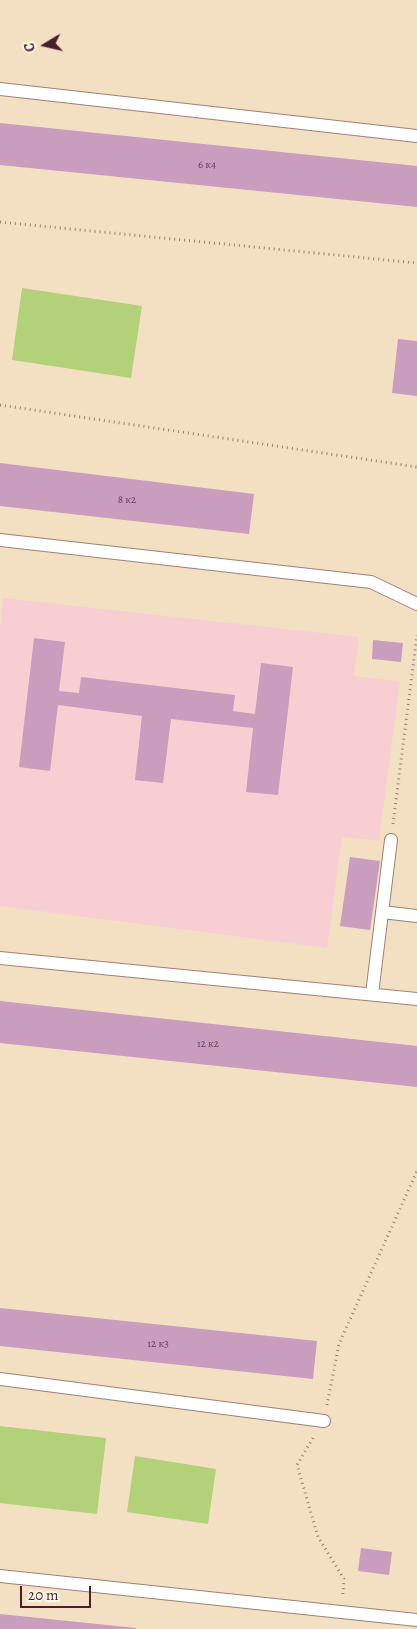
<!DOCTYPE html>
<meta charset="utf-8">
<style>
body{margin:0}
#map{position:relative;width:417px;height:1629px;overflow:hidden;background:#f3e0c3;font-family:Alegreya,serif}
canvas{display:block}
.north{position:absolute;left:20px;top:20px;width:50px;height:50px;-webkit-text-stroke:4px #fcf5e5;paint-order:stroke;rotate:261deg;font-size:14px;font-weight:700;line-height:20px;text-align:center;color:#4a1f2b}
.north::after{content:'';display:block;margin:auto;width:18px;height:22px;background:#4a1f2b;clip-path:polygon(50% 0,100% 100%,50% 72%,0 100%)}
.scale{position:absolute;left:20px;top:1586px;width:71px;height:22px;box-sizing:border-box;border:2px solid #4a1f2b;border-top:0;padding-left:6px;font-size:15px;line-height:18px;white-space:nowrap;color:#4a1f2b;-webkit-text-stroke:4px #fcf5e5;paint-order:stroke}
</style>
<div id="map">
<canvas width="417" height="1629"></canvas>
<div class="north">С</div>
<div class="scale">20 m</div>
</div>
<script>
const ctx = document.querySelector('canvas').getContext('2d');
ctx.lineJoin = 'round';
function fill(path, color) {
  ctx.fillStyle = color;
  ctx.fill(path, 'evenodd');
}
function stroke(path, color, width, dash) {
  ctx.strokeStyle = color;
  ctx.lineWidth = width;
  ctx.lineCap = dash ? 'butt' : 'round';
  ctx.setLineDash(dash || []);
  ctx.stroke(path);
}
function drawText(font, color, halo, rows, align = 'center') {
  ctx.font = font + ' Alegreya,serif';
  ctx.lineWidth = 4;
  ctx.setLineDash([]);
  ctx.textBaseline = 'middle';
  ctx.strokeStyle = halo;
  ctx.fillStyle = color;
  for (const [text, x, y, turn = 0] of rows) {
    ctx.save();
    ctx.translate(x, y);
    ctx.rotate((+turn || 0) * Math.PI / 180);
    ctx.textAlign = isNaN(turn) ? turn : align;
    if (halo) ctx.strokeText(text, 0, 0);
    ctx.fillText(text, 0, 0);
    ctx.restore();
  }
}
fill(new Path2D(`
 M 3,598 L 359,637 L 354,676 L 400,681 L 379,841 L 342,837 L 327,948 L 0,906 L 0,628 Z`), '#f7cfd3');
fill(new Path2D(`
 M 22,288 L 142,306 L 131,378 L 12,360 Z
 M 0,1426 L 106,1438 L 97,1514 L 0,1503 Z
 M 135,1456 L 216,1469 L 208,1524 L 127,1512 Z`), '#b3d178');
fill(new Path2D(`
 M 0,123 L 417,166 L 417,207 L 0,165 Z
 M 398,339 L 417,341 L 417,396 L 392,393 Z
 M 0,463 L 254,494 L 249,534 L 0,506 Z
 M 34,638 L 65,642 L 59,691 L 79,693 L 81,677 L 235,695 L 233,711 L 255,714 L 261,663 L 293,667 L 278,795 L 246,792 L 253,728 L 171,719 L 163,783 L 135,780 L 142,716 L 58,705 L 50,771 L 19,767 Z
 M 373,640 L 403,643 L 401,662 L 372,659 Z
 M 350,857 L 380,861 L 370,930 L 340,926 Z
 M 0,1001 L 417,1046 L 417,1087 L 0,1043 Z
 M 0,1308 L 317,1341 L 313,1379 L 0,1346 Z
 M 361,1548 L 392,1552 L 389,1575 L 358,1571 Z
 M 0,1614 L 136,1628 L 136,1629 L 0,1629 Z`), '#c89dbe');
const service = new Path2D(`
 M 0,89 L 417,136
 M 0,540 L 371,582 L 417,604
 M 382,912 L 417,916
 M 0,958 L 417,999
 M 372,994 L 391,840
 M 0,1379 L 324,1421
 M 0,1576 L 417,1620`);
stroke(service, '#9e8077', 14);
stroke(new Path2D(`
 M 0,222 L 417,263
 M 0,405 L 417,467
 M 393,824 L 417,635
 M 327,1405 L 339,1344 L 417,1171
 M 313,1438 L 297,1465 L 318,1537 L 344,1579 L 343,1594`), '#9e8077', 3, [1, 4]);
stroke(service, '#fff', 12);
drawText('11px', '#6a3e50', null, [
 ["6 к4",207,165],
 ["8 к2",127,500],
 ["12 к2",208,1044],
 ["12 к3",158,1344]
]);
</script>
